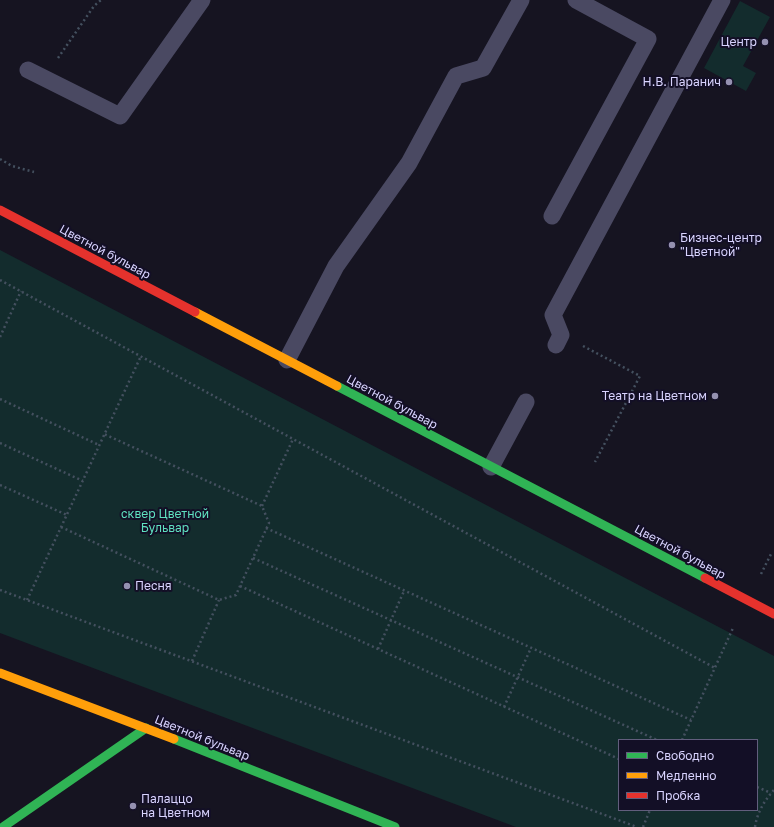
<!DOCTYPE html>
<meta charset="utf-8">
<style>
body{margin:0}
#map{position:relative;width:774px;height:827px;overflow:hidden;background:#161421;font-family:"Golos Text",sans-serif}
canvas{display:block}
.legend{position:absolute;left:618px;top:739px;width:140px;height:72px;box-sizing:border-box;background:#130f26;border:1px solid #625e7d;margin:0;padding:5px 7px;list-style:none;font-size:12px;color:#d9d4ff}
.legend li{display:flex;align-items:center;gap:8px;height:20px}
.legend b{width:20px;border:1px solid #625e7d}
</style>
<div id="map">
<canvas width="774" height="827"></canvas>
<ul class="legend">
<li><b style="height:5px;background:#30b455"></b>Свободно</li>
<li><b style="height:5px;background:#ff9f0a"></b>Медленно</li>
<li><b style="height:5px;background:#e5322d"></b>Пробка</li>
</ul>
</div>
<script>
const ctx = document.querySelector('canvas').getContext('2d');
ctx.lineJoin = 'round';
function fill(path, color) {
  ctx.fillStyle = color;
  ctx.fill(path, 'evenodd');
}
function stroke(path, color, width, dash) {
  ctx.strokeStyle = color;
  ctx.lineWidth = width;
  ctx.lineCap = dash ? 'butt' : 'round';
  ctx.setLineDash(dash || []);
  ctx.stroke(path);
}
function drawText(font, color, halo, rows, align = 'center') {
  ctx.font = font + ' "Golos Text",sans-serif';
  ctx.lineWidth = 4;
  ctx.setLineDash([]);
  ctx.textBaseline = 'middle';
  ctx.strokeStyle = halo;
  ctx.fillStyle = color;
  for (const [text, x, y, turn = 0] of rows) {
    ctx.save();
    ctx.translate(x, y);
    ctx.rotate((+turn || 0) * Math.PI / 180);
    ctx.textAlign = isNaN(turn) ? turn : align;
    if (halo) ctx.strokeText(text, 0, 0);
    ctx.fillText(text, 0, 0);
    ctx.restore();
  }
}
fill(new Path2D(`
 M 740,1 L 770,17 L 743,66 L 756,73 L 746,91 L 704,68 Z
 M 0,250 L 774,656 L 774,827 L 516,827 L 0,633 ZM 619,740 L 757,740 L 757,810 L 619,810 Z`), '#132c2d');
stroke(new Path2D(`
 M 58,58 L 94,6 L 101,0
 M 0,159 L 12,166 L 34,172
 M 0,280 L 715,668
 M 0,337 L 21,291
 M 583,346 L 640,376 L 595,462
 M 0,399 L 99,445
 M 0,443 L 83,481
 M 0,485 L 67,515
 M 262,506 L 293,439
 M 61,527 L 219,600 L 236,595 L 240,586 L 269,523 L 262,506 L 104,434
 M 266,528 L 691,720
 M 253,558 L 657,740
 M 761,574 L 772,552
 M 240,586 L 619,759
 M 0,590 L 637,827
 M 27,600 L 141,356
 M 378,649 L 404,591
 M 192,661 L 219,600
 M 504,707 L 531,648
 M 682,740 L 733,628
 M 757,787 L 771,793
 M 643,827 L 650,810
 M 755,827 C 757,813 764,801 774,790`), '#44505f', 2.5, [2, 3]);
stroke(new Path2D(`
 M 28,70 L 120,116 L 202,0
 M 552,216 L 648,39 L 576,0
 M 556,345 L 561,335 L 553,315 L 722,0
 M 287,360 L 336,266 L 409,163 L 456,76 L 483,68 L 521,0
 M 491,467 L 526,402`), '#4a4962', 17);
stroke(new Path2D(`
 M 337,386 L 705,578
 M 174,739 L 395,827
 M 3,827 L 146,728`), '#30b455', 9);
stroke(new Path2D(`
 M 195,312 L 337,386
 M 0,673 L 174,739`), '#ff9f0a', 9);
stroke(new Path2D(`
 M 0,210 L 195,312
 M 705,578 L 774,614`), '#e5322d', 9);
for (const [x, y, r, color] of [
 [765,42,4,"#9591b1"],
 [729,82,4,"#9591b1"],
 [672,245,4,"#9591b1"],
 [715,396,4,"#9591b1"],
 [127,586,4,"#9591b1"],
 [133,806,4,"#9591b1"]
]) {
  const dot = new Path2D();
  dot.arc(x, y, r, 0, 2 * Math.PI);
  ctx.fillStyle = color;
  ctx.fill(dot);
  stroke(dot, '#130f26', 1.5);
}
drawText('12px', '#d9d4ff', '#130f26', [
 ["Центр",757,42],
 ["Н.В. Паранич",721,82],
 ["Бизнес-центр",680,238,"left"],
 ["\"Цветной\"",680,252,"left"],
 ["Театр на Цветном",707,396],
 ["Песня",135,586,"left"],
 ["Палаццо",141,799,"left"],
 ["на Цветном",141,813,"left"]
], 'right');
drawText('12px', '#d9d4ff', '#130f26', [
 ["Цветной бульвар",105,252,28],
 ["Цветной бульвар",392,402,28],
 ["Цветной бульвар",680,552,28],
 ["Цветной бульвар",202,738,22]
]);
drawText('12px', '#5fe0c0', '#130f26', [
 ["сквер Цветной",165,514],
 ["Бульвар",165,528]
]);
</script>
